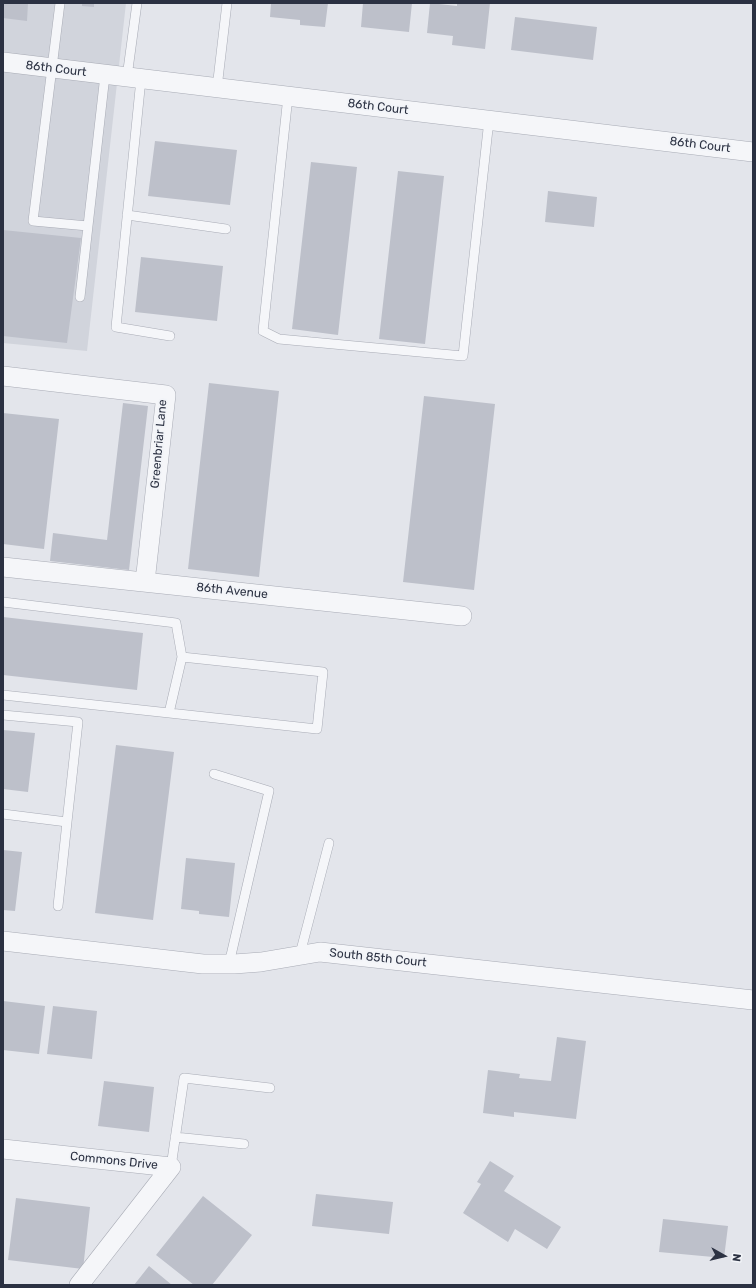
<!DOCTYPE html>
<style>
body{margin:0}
#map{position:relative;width:756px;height:1288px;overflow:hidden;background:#e3e5eb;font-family:Rubik,sans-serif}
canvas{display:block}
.frame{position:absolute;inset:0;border:4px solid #2b3142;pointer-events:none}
.north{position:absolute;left:704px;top:1236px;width:40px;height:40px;-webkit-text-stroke:3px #f2f4f8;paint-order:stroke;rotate:98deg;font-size:11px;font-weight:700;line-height:16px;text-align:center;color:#2b3142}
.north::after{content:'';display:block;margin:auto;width:14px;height:18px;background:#2b3142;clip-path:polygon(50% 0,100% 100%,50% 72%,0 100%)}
</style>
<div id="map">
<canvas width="756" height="1288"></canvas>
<div class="frame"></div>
<div class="north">N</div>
</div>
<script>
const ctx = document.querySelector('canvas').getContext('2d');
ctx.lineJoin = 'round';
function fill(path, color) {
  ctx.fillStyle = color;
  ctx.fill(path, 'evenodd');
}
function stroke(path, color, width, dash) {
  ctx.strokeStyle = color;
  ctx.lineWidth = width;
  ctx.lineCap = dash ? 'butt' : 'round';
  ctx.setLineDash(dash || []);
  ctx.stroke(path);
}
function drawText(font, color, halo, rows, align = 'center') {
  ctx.font = font + ' Rubik,sans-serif';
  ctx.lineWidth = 4;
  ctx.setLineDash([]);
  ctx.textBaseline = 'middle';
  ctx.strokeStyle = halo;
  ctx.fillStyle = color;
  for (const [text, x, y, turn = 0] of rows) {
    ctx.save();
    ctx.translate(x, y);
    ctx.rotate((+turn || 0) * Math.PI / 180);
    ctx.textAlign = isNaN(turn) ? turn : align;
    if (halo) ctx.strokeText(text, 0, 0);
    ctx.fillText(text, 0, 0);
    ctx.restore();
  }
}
fill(new Path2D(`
 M 3,3 L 126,3 L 87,351 L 3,343 Z`), '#d1d4dc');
fill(new Path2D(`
 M 3,3 L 28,3 L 27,21 L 3,18 Z
 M 82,3 L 94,3 L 94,7 L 82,6 Z
 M 271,3 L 328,3 L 325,27 L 300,25 L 300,20 L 270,17 Z
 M 363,3 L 412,3 L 409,32 L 361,27 Z
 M 430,3 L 457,6 L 457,3 L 490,3 L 485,49 L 452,45 L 453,36 L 427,33 Z
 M 515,17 L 597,27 L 593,60 L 511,50 Z
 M 155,141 L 237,150 L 230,205 L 148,196 Z
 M 311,162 L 357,167 L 338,335 L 292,329 Z
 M 398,171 L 444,176 L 425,344 L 379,339 Z
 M 548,191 L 597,197 L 594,227 L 545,222 Z
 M 3,230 L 81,238 L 67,343 L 3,336 Z
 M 141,257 L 223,266 L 217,321 L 135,312 Z
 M 209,383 L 279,391 L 259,577 L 188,569 Z
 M 424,396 L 495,404 L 474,590 L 403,582 Z
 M 123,403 L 148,406 L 129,570 L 50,561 L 53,533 L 107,540 Z
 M 3,413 L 59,419 L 44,549 L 3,544 Z
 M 3,617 L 143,633 L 137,690 L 3,675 Z
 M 3,730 L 35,733 L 28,792 L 3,789 Z
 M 116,745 L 174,752 L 153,920 L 95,913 Z
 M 3,850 L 22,852 L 15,911 L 3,910 Z
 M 186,858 L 235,863 L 229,917 L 199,914 L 199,911 L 181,909 Z
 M 3,1001 L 45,1006 L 39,1054 L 3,1050 Z
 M 53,1006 L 97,1011 L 92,1059 L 47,1054 Z
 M 557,1037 L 586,1041 L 576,1119 L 514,1112 L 514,1117 L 483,1113 L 488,1070 L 520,1074 L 519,1078 L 551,1081 Z
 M 104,1081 L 154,1087 L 149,1132 L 98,1126 Z
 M 490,1161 L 514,1176 L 504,1191 L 561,1227 L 547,1249 L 515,1229 L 508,1242 L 463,1213 L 481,1184 L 477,1182 Z
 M 316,1194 L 393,1202 L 389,1234 L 312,1226 Z
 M 203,1196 L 252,1235 L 212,1285 L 194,1285 L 156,1255 Z
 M 16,1198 L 90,1207 L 83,1269 L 8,1260 Z
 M 663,1219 L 728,1226 L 724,1258 L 659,1252 Z
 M 149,1266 L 172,1285 L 134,1285 Z`), '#bdc0ca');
const service = new Path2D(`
 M 60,3 L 33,221 L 88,226
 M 127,77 L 137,3
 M 141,79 L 116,327 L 170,336
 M 217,88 L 227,3
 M 288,96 L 263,331 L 279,339 L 463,356 L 489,120
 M 127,215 L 226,229
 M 80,297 L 105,75
 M 3,602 L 176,623 L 182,657 L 169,713
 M 3,695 L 317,729 L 323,672 L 182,657
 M 3,715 L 78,722 L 67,822 L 3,814
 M 214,774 L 269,791 L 229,964
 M 58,906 L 67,822
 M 300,954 L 329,843
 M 175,1137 L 244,1144
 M 171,1167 L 184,1078 L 270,1088`);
const minor = new Path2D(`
 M 3,62 L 753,152
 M 3,376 L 166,395 L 145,582
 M 3,567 L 462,616
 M 3,941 L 203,964 L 234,964 L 261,962 L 320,952 L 753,1000
 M 3,1149 L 171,1167 L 79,1285`);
stroke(service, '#a8abb5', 10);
stroke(minor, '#a8abb5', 20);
stroke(service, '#f5f6f9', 9);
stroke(minor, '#f5f6f9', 19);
drawText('12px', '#2b3142', '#f2f4f8', [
 ["86th Court",56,69,7],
 ["86th Court",378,107,7],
 ["86th Court",700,145,7],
 ["Greenbriar Lane",159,444,-85],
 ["86th Avenue",232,591,6],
 ["South 85th Court",378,958,6],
 ["Commons Drive",114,1161,6]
]);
</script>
